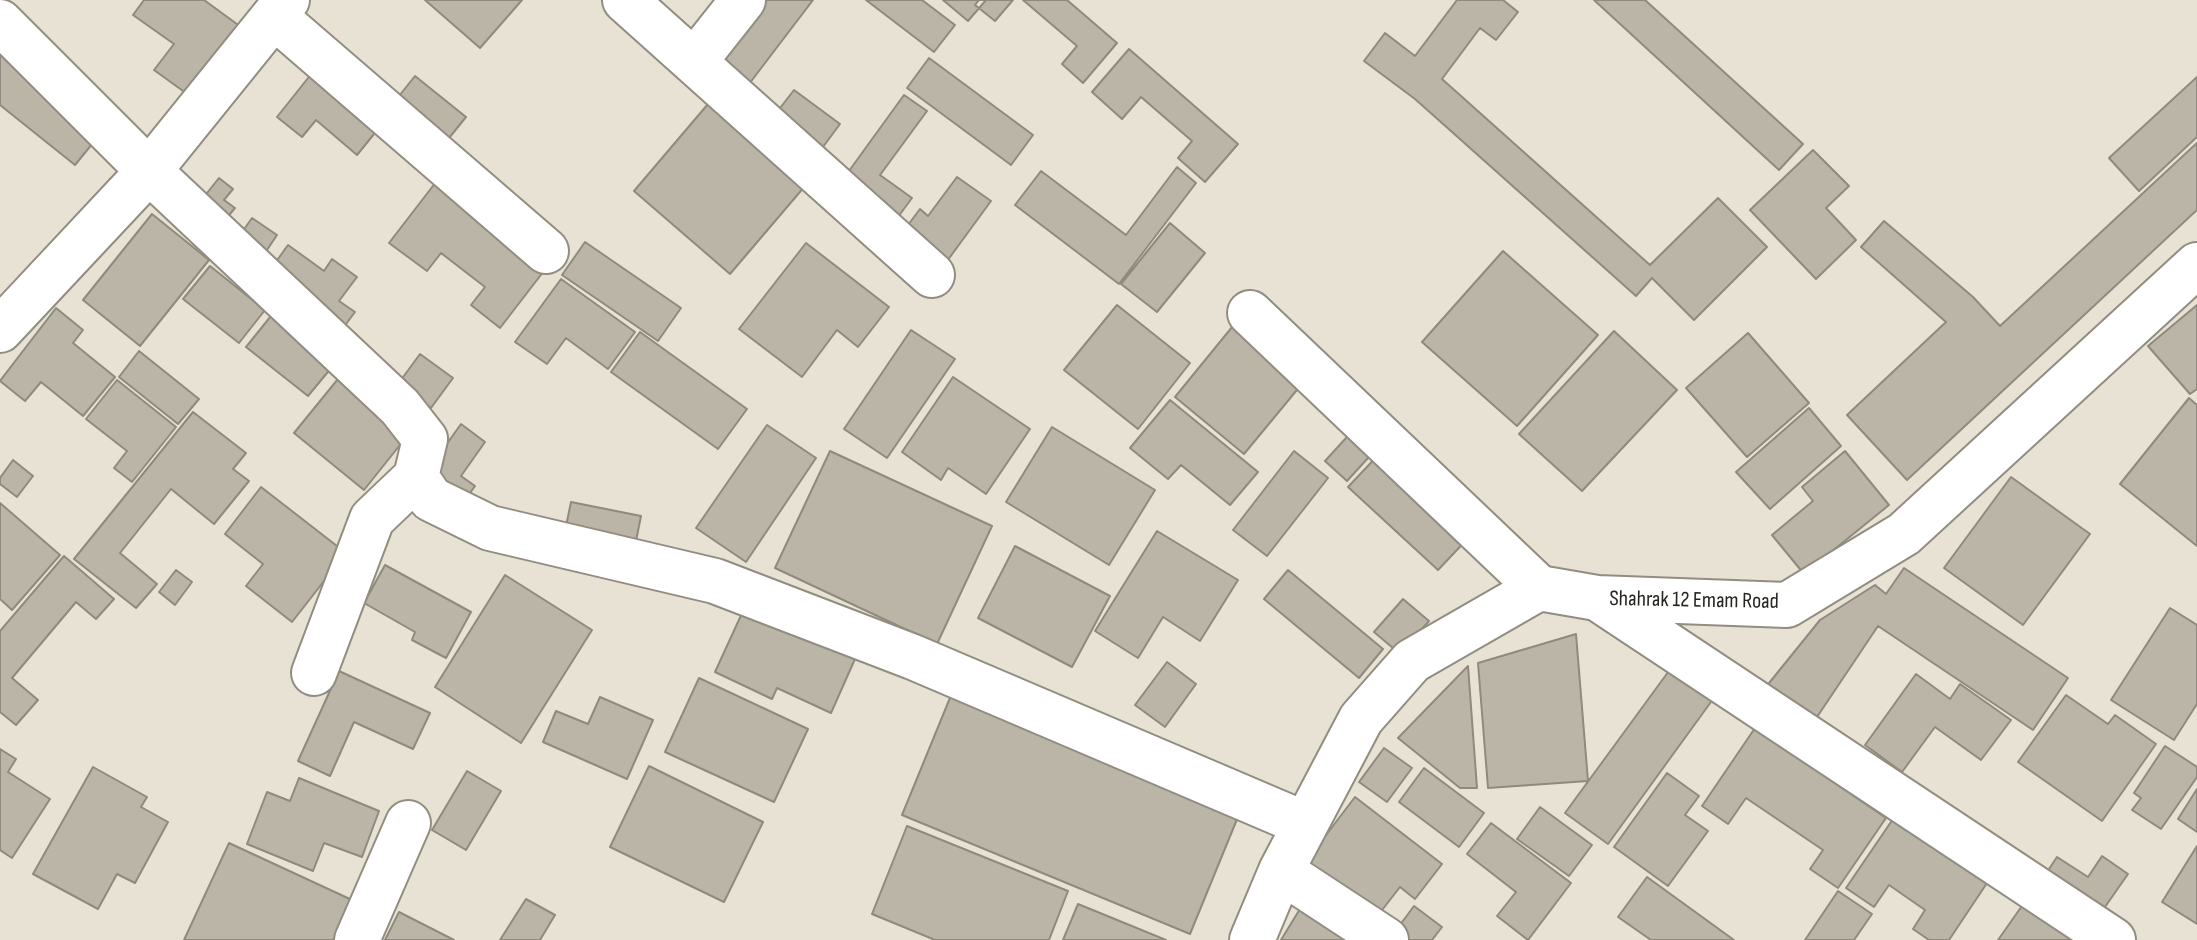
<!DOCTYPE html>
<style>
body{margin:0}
canvas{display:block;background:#e7e2d3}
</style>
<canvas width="2197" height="940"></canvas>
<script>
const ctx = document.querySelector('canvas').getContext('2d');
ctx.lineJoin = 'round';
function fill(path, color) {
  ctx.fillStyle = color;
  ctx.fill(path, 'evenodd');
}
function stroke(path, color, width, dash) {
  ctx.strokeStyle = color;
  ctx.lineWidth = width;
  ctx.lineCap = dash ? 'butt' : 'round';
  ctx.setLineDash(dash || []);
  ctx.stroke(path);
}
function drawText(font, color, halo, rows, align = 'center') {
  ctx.font = font + ' "Sofia Sans Condensed",sans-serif';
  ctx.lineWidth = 6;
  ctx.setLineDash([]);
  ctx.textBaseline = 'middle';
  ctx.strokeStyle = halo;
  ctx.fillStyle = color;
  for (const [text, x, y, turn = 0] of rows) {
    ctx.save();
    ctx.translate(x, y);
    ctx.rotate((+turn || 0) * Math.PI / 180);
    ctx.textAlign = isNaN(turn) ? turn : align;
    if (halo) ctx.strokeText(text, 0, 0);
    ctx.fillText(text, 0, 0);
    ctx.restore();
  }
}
const building = new Path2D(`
 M 144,0 L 204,0 L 241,27 L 190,96 L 154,70 L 174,44 L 133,15 Z
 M 425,0 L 522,0 L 480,48 Z
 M 764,0 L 813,0 L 743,92 L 712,68 Z
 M 866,0 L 922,0 L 955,25 L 934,52 Z
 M 943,0 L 986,0 L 968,21 Z
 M 979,0 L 1013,0 L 995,21 L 975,5 Z
 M 1023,0 L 1067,0 L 1117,43 L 1083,83 L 1062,64 L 1077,46 Z
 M 1457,0 L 1503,0 L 1518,12 L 1496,40 L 1480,28 L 1442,79 L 1650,265 L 1718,198 L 1767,247 L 1694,320 L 1652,278 L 1636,296 L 1415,99 L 1364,61 L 1385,33 L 1415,56 Z
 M 1594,0 L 1645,0 L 1803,144 L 1779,170 Z
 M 1129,49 L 1238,144 L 1205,182 L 1178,158 L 1192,141 L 1141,97 L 1122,119 L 1092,92 Z
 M 0,52 L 101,133 L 75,165 L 0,105 Z
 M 929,58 L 1033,135 L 1011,165 L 907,88 Z
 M 316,68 L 383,123 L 357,155 L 316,120 L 302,137 L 277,117 Z
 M 415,76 L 466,117 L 441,148 L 391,106 Z
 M 2197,77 L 2197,137 L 2139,191 L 2109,158 Z
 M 794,90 L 840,124 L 817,155 L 770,121 Z
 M 904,95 L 927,111 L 880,175 L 912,198 L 895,221 L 841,182 Z
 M 708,104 L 805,186 L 730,274 L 634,191 Z
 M 2197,143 L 2197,210 L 1907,480 L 1847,415 L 1946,322 L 1861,247 L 1884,221 L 1973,297 L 2000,326 Z
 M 1813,150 L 1849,186 L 1826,208 L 1856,240 L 1816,279 L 1750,210 Z
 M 1177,167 L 1196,183 L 1119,284 L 1015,205 L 1041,171 L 1126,235 Z
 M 957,177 L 991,201 L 942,268 L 899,237 L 920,209 L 928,216 Z
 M 219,178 L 233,189 L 224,200 L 235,208 L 219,227 L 195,208 Z
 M 436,182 L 547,267 L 500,328 L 471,305 L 485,287 L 441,253 L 427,271 L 389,243 Z
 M 152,214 L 209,260 L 140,346 L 83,300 Z
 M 252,218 L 277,235 L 259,262 L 233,245 Z
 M 1170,223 L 1205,253 L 1157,312 L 1121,284 Z
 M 585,242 L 681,308 L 658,341 L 562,275 Z
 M 806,243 L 889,307 L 858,347 L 837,330 L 802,377 L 739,329 Z
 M 288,245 L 324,271 L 332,259 L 357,277 L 339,301 L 355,312 L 343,328 L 268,273 Z
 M 1503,251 L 1598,335 L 1517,426 L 1422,342 Z
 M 210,266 L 265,310 L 239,343 L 183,299 Z
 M 561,279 L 635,332 L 608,369 L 566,338 L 547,364 L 515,342 Z
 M 1117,305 L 1190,363 L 1138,429 L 1064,370 Z
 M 2197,305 L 2197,389 L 2190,394 L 2148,346 Z
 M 56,308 L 83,330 L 73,343 L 115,377 L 83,416 L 41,382 L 25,401 L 0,381 Z
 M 271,316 L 332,367 L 308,396 L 246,347 Z
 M 1237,321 L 1306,379 L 1244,454 L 1175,397 Z
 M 911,330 L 955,359 L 887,458 L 844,429 Z
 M 1614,331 L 1677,390 L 1582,491 L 1519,434 Z
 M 640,332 L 747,409 L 718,449 L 611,372 Z
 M 1748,333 L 1809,403 L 1747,457 L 1686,388 Z
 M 139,351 L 199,399 L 178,424 L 119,377 Z
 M 420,354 L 453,378 L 431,408 L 398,384 Z
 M 953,377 L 1030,429 L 986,494 L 948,468 L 941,480 L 902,452 Z
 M 338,379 L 408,435 L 364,490 L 294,433 Z
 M 117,380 L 176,427 L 132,482 L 114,468 L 127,451 L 86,419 Z
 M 2189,398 L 2197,405 L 2197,546 L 2120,484 Z
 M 1170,400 L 1258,472 L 1230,505 L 1181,465 L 1168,479 L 1130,448 Z
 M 1809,408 L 1841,446 L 1770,509 L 1736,472 Z
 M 193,412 L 246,453 L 233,469 L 249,481 L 214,524 L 171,489 L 120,553 L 157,584 L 136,608 L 74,559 Z
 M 461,424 L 485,442 L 461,476 L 475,486 L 463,503 L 424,476 Z
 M 767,425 L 816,458 L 746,562 L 696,528 Z
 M 1357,426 L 1379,446 L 1347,481 L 1325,461 Z
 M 1052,427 L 1155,490 L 1109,565 L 1006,502 Z
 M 830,451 L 992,526 L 937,644 L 775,568 Z
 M 1294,451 L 1328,478 L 1267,556 L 1233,530 Z
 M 1845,451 L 1889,505 L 1804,574 L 1772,535 L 1813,501 L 1802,487 Z
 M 1381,452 L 1472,534 L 1438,570 L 1348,487 Z
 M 13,460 L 33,476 L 17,497 L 0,484 L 0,478 Z
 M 2011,477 L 2090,534 L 2023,625 L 1944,568 Z
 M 261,487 L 346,553 L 292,622 L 246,586 L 263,564 L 225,534 Z
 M 571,502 L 641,516 L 634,551 L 564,536 Z
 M 0,503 L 60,555 L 12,610 L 0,599 Z
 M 1157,531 L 1238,580 L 1200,641 L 1163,617 L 1138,658 L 1095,631 Z
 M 1015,546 L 1110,596 L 1072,667 L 978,618 Z
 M 64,556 L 114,599 L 96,619 L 76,602 L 12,678 L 38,700 L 16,725 L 0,712 L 0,631 Z
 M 385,565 L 471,612 L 446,658 L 412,640 L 415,632 L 364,603 Z
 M 1904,568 L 2068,678 L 2033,730 L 1878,626 L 1811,726 L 1761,693 L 1820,620 L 1875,585 L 1886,594 Z
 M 176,570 L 192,582 L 175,605 L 159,592 Z
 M 1288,570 L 1383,649 L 1359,678 L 1264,599 Z
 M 505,575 L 592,630 L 521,743 L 435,687 Z
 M 749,598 L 859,650 L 831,713 L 777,688 L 772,699 L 715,672 Z
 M 1403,599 L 1429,621 L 1400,654 L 1374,632 Z
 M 2170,608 L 2197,625 L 2197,704 L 2174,740 L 2111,700 Z
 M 1576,634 L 1588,781 L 1488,788 L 1478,663 Z
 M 1167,662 L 1196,684 L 1165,727 L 1135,705 Z
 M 1674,664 L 1716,695 L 1608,844 L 1565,813 Z
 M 1468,666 L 1477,788 L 1460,788 L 1398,738 Z
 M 339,671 L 430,713 L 413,749 L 354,722 L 330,776 L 298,761 Z
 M 1916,674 L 1950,699 L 1960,684 L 2011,720 L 1981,760 L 1935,727 L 1902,772 L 1865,745 Z
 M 699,678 L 808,729 L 774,802 L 665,752 Z
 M 952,693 L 1240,812 L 1190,934 L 902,815 Z
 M 2066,695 L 2108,724 L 2115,715 L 2156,744 L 2102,821 L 2018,762 Z
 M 600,697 L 653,720 L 627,779 L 543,742 L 556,711 L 588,724 Z
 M 1755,728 L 1886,818 L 1838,888 L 1810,869 L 1823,850 L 1746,798 L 1728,824 L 1702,806 Z
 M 2165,746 L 2197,767 L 2197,777 L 2161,829 L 2132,810 L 2141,798 L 2134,793 Z
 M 1384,748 L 1412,768 L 1387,802 L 1359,782 Z
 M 0,749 L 16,759 L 8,772 L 50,799 L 12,858 L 0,850 Z
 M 649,766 L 763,822 L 724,902 L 610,847 Z
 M 93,767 L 147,797 L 141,807 L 168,822 L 135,883 L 117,874 L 98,909 L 33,874 Z
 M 1424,768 L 1484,813 L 1459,847 L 1399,802 Z
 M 467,771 L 501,791 L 466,850 L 432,830 Z
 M 1667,773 L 1699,796 L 1685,815 L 1708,831 L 1668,886 L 1614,847 Z
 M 299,778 L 379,811 L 362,857 L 324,843 L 313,871 L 247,844 L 267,792 L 290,801 Z
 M 2197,789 L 2197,832 L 2178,819 Z
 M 1355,797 L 1442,864 L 1415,899 L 1400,887 L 1372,923 L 1301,868 Z
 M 1540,807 L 1592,845 L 1569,876 L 1517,839 Z
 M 1893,819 L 1987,883 L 1949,940 L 1929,940 L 1913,929 L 1925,910 L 1889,885 L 1874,907 L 1846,888 Z
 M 1491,823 L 1571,883 L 1528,940 L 1497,916 L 1516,892 L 1467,854 Z
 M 907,826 L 1068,891 L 1049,940 L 935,940 L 872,914 Z
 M 229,843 L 352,900 L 334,940 L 184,940 Z
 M 2197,846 L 2197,924 L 2162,902 Z
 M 2102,856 L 2128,874 L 2098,917 L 2043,878 L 2057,857 L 2088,877 Z
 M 1647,877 L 1734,940 L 1651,940 L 1618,917 Z
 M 1838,891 L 1872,914 L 1854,940 L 1805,940 Z
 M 526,899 L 555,915 L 540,940 L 500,940 Z
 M 2024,903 L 2077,940 L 1998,940 Z
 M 1078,904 L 1166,940 L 1063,940 Z
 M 1303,904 L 1363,940 L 1281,940 Z
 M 1414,906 L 1442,927 L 1432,940 L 1403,940 L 1394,933 Z
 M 399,912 L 454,940 L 385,940 Z`);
fill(building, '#bab5a7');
stroke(building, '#8f8a7d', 2);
const minor = new Path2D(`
 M 625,0 L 932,275
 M 275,17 L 546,251
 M 0,22 L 149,171 L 400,407 L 425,439 L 416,477 L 431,499 L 490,528 L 715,581 L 913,657 L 1305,824
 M 694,62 L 743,0
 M 1250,313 L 1539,588
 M 0,330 L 149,171 L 287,0
 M 1597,598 L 2113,940
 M 314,673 L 372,519 L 416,477
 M 1281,871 L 1386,940
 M 357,940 L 408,823
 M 1252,940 L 1281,871 L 1361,719 L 1412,661 L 1539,588 L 1597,598 L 1787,605 L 1904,534 L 2197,265`);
stroke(minor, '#928d80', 48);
stroke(minor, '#fff', 44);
drawText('22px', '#26241f', '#fff', [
 ["Shahrak 12 Emam Road",1694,601,1]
]);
</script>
